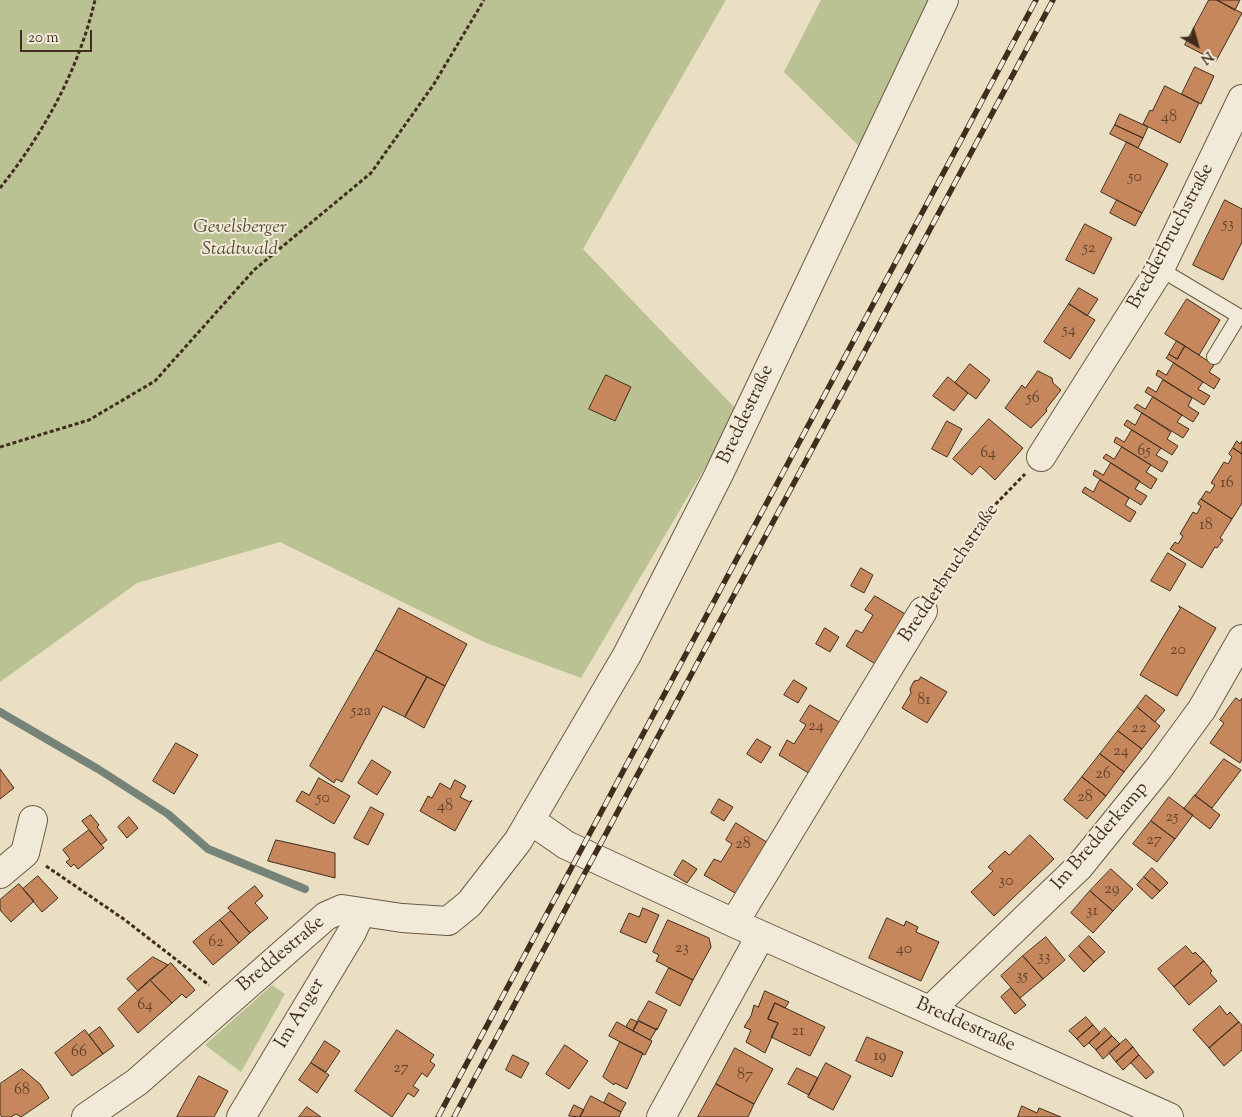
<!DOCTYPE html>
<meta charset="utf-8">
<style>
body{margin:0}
#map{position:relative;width:1242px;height:1117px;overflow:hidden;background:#eadfc3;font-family:"Sorts Mill Goudy",serif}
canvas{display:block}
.north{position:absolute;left:1172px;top:20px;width:50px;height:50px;-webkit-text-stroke:4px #f1ead8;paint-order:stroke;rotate:142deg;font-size:14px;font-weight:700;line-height:20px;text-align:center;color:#402d1d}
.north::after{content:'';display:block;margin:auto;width:18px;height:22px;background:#402d1d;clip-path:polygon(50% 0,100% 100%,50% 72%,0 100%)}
.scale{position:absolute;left:20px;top:30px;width:72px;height:22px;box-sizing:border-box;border:2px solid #402d1d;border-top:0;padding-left:6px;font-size:15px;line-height:18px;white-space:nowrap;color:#402d1d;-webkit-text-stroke:4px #f1ead8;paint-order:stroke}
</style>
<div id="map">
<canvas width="1242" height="1117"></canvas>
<div class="north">N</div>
<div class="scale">20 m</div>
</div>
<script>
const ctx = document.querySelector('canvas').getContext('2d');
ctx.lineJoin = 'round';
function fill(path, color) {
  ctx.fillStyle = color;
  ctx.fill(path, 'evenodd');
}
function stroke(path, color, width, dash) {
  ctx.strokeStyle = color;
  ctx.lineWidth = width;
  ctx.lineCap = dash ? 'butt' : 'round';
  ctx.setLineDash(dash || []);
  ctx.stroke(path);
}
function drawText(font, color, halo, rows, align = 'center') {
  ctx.font = font + ' "Sorts Mill Goudy",serif';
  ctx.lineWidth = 4;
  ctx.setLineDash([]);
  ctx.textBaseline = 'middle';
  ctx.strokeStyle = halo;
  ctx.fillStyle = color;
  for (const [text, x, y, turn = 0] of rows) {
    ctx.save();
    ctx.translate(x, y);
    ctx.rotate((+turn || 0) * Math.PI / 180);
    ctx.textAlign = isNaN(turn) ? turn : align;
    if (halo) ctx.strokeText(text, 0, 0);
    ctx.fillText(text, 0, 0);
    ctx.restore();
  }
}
fill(new Path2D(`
 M 0,0 L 726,0 L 583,249 L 736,409 L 733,420 L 581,678 L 484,642 L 280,542 L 137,583 L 0,682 Z
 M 821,0 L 929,0 L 859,146 L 784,72 Z
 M 272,985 L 285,994 L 241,1072 L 205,1045 Z`), '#bac192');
stroke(new Path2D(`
 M 0,712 L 98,769 L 168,814 L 208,849 L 305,889`), '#758378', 8);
const building = new Path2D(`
 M 1209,0 L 1217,0 L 1242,13 L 1216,61 L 1185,45 Z
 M 1217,0 L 1240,0 L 1235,10 Z
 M 1195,67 L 1214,76 L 1201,104 L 1182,94 Z
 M 1165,86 L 1199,103 L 1180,143 L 1143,124 L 1150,110 L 1152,111 Z
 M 1120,114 L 1148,127 L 1143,138 L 1115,125 Z
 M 1115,125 L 1143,138 L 1138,148 L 1110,134 Z
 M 1127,142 L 1168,164 L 1142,213 L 1101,192 Z
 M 1117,200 L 1142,213 L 1135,226 L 1110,213 Z
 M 1225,200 L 1242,209 L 1242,242 L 1223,280 L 1193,265 Z
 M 1085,224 L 1112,238 L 1094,274 L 1066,260 Z
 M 1079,288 L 1098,299 L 1087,316 L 1069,304 Z
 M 1187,299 L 1220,320 L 1199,355 L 1165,334 Z
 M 1069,304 L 1095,320 L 1070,359 L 1044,342 Z
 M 1177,341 L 1185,346 L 1177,359 L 1169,354 Z
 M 1185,346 L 1214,365 L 1209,372 L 1220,379 L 1214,389 L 1166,358 L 1169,354 L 1177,359 Z
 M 1174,363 L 1203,382 L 1198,389 L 1210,396 L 1204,405 L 1156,375 L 1158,370 L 1166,375 Z
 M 970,364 L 990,380 L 976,399 L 955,383 Z
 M 1038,371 L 1052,378 L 1053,383 L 1061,390 L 1046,409 L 1047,411 L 1031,428 L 1005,408 L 1022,385 L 1025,388 Z
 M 606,375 L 631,387 L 615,421 L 589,409 Z
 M 948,377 L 968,393 L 954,411 L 933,396 Z
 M 1163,380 L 1192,398 L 1188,406 L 1199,413 L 1193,422 L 1145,392 L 1148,387 L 1156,392 Z
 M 1153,397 L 1182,415 L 1177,422 L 1189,429 L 1183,438 L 1134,408 L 1137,404 L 1145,409 Z
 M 1142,413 L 1171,432 L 1167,439 L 1178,446 L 1172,455 L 1124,425 L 1127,420 L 1135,425 Z
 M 989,419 L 1023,448 L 995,480 L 980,466 L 972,475 L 953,459 Z
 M 947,421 L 962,429 L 947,457 L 932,449 Z
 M 1132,430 L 1161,448 L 1156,455 L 1168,462 L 1162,472 L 1114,442 L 1116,437 L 1124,442 Z
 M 1237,441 L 1240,444 L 1242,441 L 1242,454 L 1233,448 Z
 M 1122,447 L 1151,465 L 1146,472 L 1157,479 L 1151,489 L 1103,458 L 1106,454 L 1114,459 Z
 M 1233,448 L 1242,454 L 1242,503 L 1232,519 L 1201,499 L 1206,491 L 1210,493 L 1215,485 L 1211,483 L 1224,462 L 1228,464 L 1232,457 L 1229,454 Z
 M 1111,463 L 1140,481 L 1135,489 L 1147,496 L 1141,505 L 1093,475 L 1095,470 L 1103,475 Z
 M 1100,480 L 1129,498 L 1125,505 L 1136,512 L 1130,522 L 1082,492 L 1085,487 L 1093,492 Z
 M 1201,499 L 1232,519 L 1220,538 L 1223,540 L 1217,548 L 1215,547 L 1202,568 L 1170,549 L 1175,542 L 1178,544 L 1183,536 L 1180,534 L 1193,512 L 1197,514 L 1201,506 L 1198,504 Z
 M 1168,553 L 1186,564 L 1170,591 L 1151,581 Z
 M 861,568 L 873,575 L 864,593 L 851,586 Z
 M 875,596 L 912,618 L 882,668 L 846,646 L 856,630 L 862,633 L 873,615 L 865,610 Z
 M 1179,606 L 1216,628 L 1177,696 L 1140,675 L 1180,609 Z
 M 399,608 L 467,644 L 445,686 L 376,650 Z
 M 825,628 L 839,637 L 830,652 L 816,644 Z
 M 376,650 L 427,677 L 405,717 L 383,706 L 342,782 L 336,779 L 334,783 L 310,766 Z
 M 427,677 L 445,686 L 424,728 L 405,717 Z
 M 921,677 L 947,692 L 927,723 L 902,708 L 911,693 L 910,689 L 914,681 L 919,680 Z
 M 794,680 L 807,688 L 798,703 L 784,695 Z
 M 1146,695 L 1165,710 L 1155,722 L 1137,707 Z
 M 1236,698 L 1240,701 L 1242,698 L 1242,759 L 1240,763 L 1210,743 L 1224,723 L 1220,720 Z
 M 810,705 L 846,726 L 815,777 L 779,755 L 787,740 L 794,744 L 806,725 L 800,721 Z
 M 1137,707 L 1160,726 L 1142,749 L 1118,731 Z
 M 1118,731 L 1142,749 L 1124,772 L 1100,754 Z
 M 757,739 L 771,747 L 761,763 L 747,754 Z
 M 176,743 L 198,755 L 174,794 L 153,781 Z
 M 1100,754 L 1124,772 L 1106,796 L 1082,777 Z
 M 1224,759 L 1241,770 L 1212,808 L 1195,796 Z
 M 372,760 L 391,772 L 377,795 L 358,783 Z
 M 0,769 L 14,788 L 0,799 Z
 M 1082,777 L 1106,796 L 1087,819 L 1064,800 Z
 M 319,778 L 350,796 L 334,824 L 296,801 L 302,791 L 309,795 Z
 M 455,780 L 466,786 L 460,797 L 470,802 L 472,800 L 455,831 L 420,811 L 428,796 L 432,798 L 440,783 L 450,789 Z
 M 1195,795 L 1220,815 L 1210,829 L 1184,809 Z
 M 1169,797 L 1193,815 L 1175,839 L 1151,821 Z
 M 719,799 L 733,807 L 724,821 L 711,813 Z
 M 371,807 L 384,814 L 368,845 L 354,838 Z
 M 91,815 L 99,825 L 97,827 L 107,840 L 101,845 L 82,821 Z
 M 129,817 L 138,828 L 127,838 L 118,827 Z
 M 1151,821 L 1175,839 L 1157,862 L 1133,844 Z
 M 736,823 L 773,846 L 742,897 L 704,875 L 714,859 L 721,862 L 732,844 L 726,840 Z
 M 89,830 L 104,848 L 78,869 L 74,864 L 71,867 L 66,862 L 70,859 L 63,850 Z
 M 1030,835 L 1054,859 L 994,916 L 971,892 L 993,871 L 988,867 L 1005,851 L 1009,855 Z
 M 276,840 L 335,853 L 335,878 L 268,861 Z
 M 683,860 L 697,869 L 687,883 L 674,875 Z
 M 1152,868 L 1168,883 L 1160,891 L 1144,877 Z
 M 1111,869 L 1133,889 L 1113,911 L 1090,891 Z
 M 38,876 L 58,898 L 42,912 L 23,889 Z
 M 1144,877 L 1160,891 L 1152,899 L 1137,885 Z
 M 19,884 L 34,901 L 11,922 L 0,910 L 0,900 Z
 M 255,886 L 263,896 L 255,903 L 268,918 L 250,933 L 228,908 Z
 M 1090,891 L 1113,911 L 1093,933 L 1071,913 Z
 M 643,908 L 659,915 L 646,943 L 620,932 L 629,913 L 639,917 Z
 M 231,911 L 250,933 L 239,943 L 220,920 Z
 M 887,918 L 904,926 L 906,921 L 918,927 L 916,932 L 939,942 L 921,981 L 869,958 Z
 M 220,920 L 239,943 L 213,965 L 193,942 Z
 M 668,920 L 709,938 L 711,947 L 693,980 L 656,961 L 659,955 L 653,952 Z
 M 1089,936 L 1105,952 L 1094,962 L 1079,946 Z
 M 1046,937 L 1065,960 L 1043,979 L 1023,956 Z
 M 1079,946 L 1094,962 L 1084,972 L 1069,956 Z
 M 1186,946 L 1193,954 L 1195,952 L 1204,961 L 1174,987 L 1158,969 Z
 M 1023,956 L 1043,979 L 1020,998 L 1001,976 Z
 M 153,957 L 168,965 L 138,991 L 127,979 Z
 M 1204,961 L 1212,971 L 1210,973 L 1217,981 L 1189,1005 L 1174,987 Z
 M 171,963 L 195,990 L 186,998 L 182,994 L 172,1003 L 150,980 Z
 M 669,968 L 693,980 L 680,1006 L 656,993 Z
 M 150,980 L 172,1003 L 138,1033 L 118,1009 Z
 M 1011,988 L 1026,1005 L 1015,1014 L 1001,997 Z
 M 765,991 L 789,1002 L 785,1008 L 775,1003 L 768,1019 L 778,1023 L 765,1053 L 746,1042 L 751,1030 L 744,1027 L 751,1016 L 754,1005 L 758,1007 Z
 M 649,1001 L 667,1010 L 657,1030 L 638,1020 Z
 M 775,1003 L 825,1027 L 810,1056 L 771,1037 L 778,1023 L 768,1019 Z
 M 1220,1006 L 1227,1015 L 1230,1012 L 1239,1022 L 1209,1048 L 1193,1030 Z
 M 1086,1017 L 1093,1025 L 1077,1039 L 1069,1031 Z
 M 631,1019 L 638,1022 L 633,1031 L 626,1027 Z
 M 638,1021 L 655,1029 L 657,1028 L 650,1040 L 633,1031 Z
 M 617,1022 L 652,1041 L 645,1055 L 609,1036 Z
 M 1239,1022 L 1242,1026 L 1242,1050 L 1224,1066 L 1209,1048 Z
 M 1093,1025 L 1100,1033 L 1084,1047 L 1077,1039 Z
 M 100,1027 L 114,1046 L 103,1054 L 89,1035 Z
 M 1105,1028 L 1112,1036 L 1096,1050 L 1089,1043 Z
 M 85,1030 L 103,1054 L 72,1076 L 55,1053 Z
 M 397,1030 L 434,1055 L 430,1061 L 435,1065 L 427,1077 L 422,1073 L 413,1086 L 419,1090 L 414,1097 L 408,1093 L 392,1117 L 355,1091 Z
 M 1112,1036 L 1120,1044 L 1103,1059 L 1096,1050 Z
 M 867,1037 L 903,1052 L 892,1077 L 856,1061 Z
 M 1126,1039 L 1133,1047 L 1116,1062 L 1109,1053 Z
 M 325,1041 L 340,1051 L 326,1072 L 311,1063 Z
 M 620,1042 L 643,1053 L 627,1089 L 615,1083 L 614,1085 L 603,1077 Z
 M 565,1045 L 588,1061 L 569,1089 L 546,1074 Z
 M 1133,1047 L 1139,1055 L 1123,1070 L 1116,1062 Z
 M 735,1048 L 773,1069 L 754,1104 L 716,1084 Z
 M 513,1055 L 529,1063 L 521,1078 L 506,1070 Z
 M 1139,1055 L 1154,1072 L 1146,1079 L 1131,1063 Z
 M 311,1063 L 329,1075 L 317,1093 L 299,1080 Z
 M 826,1063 L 851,1076 L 833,1110 L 808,1097 Z
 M 797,1068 L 818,1078 L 809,1095 L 788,1084 Z
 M 22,1069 L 40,1084 L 49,1098 L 21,1117 L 16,1114 L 11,1117 L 2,1117 L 0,1114 L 0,1084 Z
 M 199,1076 L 228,1091 L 214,1117 L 177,1117 Z
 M 716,1084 L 754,1104 L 748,1117 L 698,1117 Z
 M 609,1093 L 626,1103 L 621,1112 L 604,1103 Z
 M 591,1096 L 621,1112 L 619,1117 L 580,1117 Z
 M 574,1105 L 584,1110 L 580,1117 L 569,1116 Z
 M 1022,1106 L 1037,1113 L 1039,1108 L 1061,1117 L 1018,1117 Z
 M 307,1107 L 321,1117 L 299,1117 Z`);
fill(building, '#c6875d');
stroke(building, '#402d1d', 1);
const lane = new Path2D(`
 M 1160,269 L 1239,316 L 1214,357`);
const street = new Path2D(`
 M 1041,457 L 1160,269 L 1242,99
 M 530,820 L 566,845 L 734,923 L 1169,1117
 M 0,874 L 25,853 L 33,820
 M 734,923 L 923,611
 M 930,1010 L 1079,867 L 1159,768 L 1202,709 L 1242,639
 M 86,1117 L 137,1082 L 326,916 L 342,909 L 402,918 L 448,921 L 469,904 L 518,841 L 627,655 L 718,476 L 944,0
 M 241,1117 L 352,932 L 361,912
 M 661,1117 L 761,935`);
stroke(lane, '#6a5a46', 16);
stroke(street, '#6a5a46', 30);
stroke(new Path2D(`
 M 0,188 C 44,133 79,69 95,0
 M 0,447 L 89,420 L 155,381 L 254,270 L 371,173 L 434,84 L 484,0
 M 937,590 L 986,514 L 1025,474
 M 46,866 L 125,920 L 209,985`), '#402d1d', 3, [4, 2.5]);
stroke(lane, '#f1ead8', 14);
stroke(street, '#f1ead8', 28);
const rail = new Path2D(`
 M 438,1117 L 1036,0
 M 454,1117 L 1053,0`);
stroke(rail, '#402d1d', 5.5);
stroke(rail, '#f1ead8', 4, [11]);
drawText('16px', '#62442d', null, [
 ["48",1169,118],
 ["50",1135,178],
 ["53",1228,225],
 ["52",1089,249],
 ["54",1069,331],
 ["56",1033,399],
 ["65",1144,452],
 ["64",988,454],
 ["16",1227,484],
 ["18",1206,526],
 ["20",1178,651],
 ["81",924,701],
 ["52a",361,712],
 ["24",816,727],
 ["22",1139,729],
 ["24",1121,752],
 ["26",1103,775],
 ["28",1085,798],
 ["50",323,799],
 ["48",445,807],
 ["25",1172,818],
 ["27",1154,841],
 ["28",743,845],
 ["30",1006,882],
 ["29",1112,890],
 ["31",1092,912],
 ["62",216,943],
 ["23",682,949],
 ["40",904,950],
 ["33",1044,958],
 ["35",1022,977],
 ["64",145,1006],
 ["21",798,1032],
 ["66",79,1053],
 ["19",880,1057],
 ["27",401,1069],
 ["87",745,1076],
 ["68",22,1091]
]);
drawText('italic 19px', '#584b34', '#f1ead8', [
 ["Gevelsberger",240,229],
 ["Stadtwald",240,251]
]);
drawText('19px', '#402d1d', '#f1ead8', [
 ["Bredderbruchstraße",1172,237,-62],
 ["Breddestraße",747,415,-65],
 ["Bredderbruchstraße",950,574,-56],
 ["Im Bredderkamp",1101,837,-49],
 ["Breddestraße",282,955,-40],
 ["Im Anger",301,1014,-59],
 ["Breddestraße",965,1026,24]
]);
</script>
